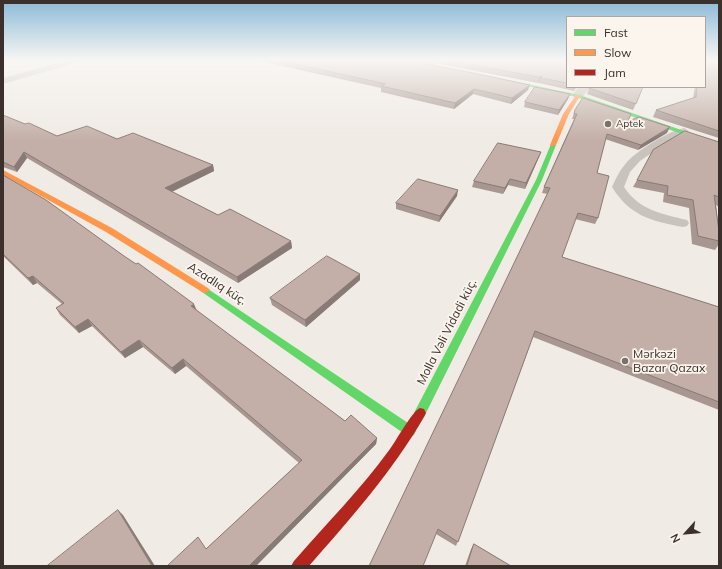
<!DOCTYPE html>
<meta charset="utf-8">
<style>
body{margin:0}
#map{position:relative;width:722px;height:569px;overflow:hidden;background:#f0ebe5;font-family:Mulish,sans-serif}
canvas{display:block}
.frame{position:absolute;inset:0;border:4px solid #3b302b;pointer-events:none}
.legend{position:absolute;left:566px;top:16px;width:140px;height:72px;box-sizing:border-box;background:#fbf5ee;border:1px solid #aea6a0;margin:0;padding:5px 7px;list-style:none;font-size:12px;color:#3b302b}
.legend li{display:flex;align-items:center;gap:8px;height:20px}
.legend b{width:20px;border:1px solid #aea6a0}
.north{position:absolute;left:666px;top:513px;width:40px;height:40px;-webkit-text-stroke:3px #fbf5ee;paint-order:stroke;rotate:243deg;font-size:11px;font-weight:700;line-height:16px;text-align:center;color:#3b302b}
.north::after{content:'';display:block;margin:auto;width:14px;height:18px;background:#3b302b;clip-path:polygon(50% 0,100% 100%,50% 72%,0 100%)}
</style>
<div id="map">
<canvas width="722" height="569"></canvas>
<div class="frame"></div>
<ul class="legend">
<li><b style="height:5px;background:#63d668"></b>Fast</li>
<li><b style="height:5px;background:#ff974d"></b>Slow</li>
<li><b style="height:5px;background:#b3261e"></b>Jam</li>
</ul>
<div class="north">N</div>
</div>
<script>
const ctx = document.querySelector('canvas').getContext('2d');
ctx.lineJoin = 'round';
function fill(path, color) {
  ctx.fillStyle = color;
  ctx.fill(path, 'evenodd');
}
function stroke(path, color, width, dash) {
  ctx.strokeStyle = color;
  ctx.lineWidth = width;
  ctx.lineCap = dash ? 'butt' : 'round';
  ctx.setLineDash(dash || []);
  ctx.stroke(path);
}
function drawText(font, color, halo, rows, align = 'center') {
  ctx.font = font + ' Mulish,sans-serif';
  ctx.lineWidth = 3.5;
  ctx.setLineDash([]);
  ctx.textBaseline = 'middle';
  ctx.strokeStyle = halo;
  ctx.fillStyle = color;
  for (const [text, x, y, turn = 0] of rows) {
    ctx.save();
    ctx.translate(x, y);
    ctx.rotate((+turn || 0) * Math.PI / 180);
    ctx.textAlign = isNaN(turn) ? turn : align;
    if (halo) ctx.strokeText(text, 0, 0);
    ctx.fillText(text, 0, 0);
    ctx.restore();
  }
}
fill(new Path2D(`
 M 3,60 L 13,60 L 3,64 Z
 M 684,128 L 689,131 L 687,133 L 656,150 L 640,161 L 630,172 L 624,187 C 639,210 662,214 687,220 L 689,223 L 687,226 L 683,227 C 651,221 630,216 612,187 C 616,178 620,170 627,162 C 638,150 667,132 684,128 Z`), '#c9c3be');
fill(new Path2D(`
 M 68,60 L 85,60 L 3,84 L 3,78 Z
 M 578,87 L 590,87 L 582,98 L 578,99 L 572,96 Z`), '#c9c3be');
fill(new Path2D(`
 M 498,78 L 580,95 L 719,143 L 719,147 L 577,97 L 500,80 Z
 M 551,144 L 556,145 L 542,180 L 424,417 L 420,418 L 416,417 L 414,413 L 416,409 L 536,180 Z
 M 205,287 L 414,427 L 416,431 L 414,435 L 410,437 L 406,435 L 202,292 L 200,290 L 202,288 Z`), '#63d668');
fill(new Path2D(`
 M 411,60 L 419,60 L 460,71 L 458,72 Z
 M 576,95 L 580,96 L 569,114 L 556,145 L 551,146 L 550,145 L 563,114 Z
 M 3,170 L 112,228 L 208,288 L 210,290 L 205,293 L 202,292 L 106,232 L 3,175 Z`), '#ff974d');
fill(new Path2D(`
 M 420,408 L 424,409 L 426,413 L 424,417 C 392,472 351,518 309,566 L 291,566 L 294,561 C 326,524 361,489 390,449 C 396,441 413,410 420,408 Z`), '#b3261e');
fill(new Path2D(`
 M 255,60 L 397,60 L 528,90 L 511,104 L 473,94 L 454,109 L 381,92 L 381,88 Z
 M 419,60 L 567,60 L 567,87 L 577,87 L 574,91 L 539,83 L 539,82 L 538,83 Z
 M 719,60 L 719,138 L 653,117 L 656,110 L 693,98 L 695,87 L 705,87 Z
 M 643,87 L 633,110 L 587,94 L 589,88 Z
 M 570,94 L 568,99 L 558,115 L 524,107 L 525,102 Z
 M 575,110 L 628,121 L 667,133 L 638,150 L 605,139 L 597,173 L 598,218 L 595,224 L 575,219 L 562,257 L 719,307 L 719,410 L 533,337 L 456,546 L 436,534 L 548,194 L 542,193 L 544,187 L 574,119 L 572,119 Z
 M 3,115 L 25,124 L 57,136 L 117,139 L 213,165 L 214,171 L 172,192 L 218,215 L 291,241 L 292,248 L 238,283 L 27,158 L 17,172 L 3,167 Z
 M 719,142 L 719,207 L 716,205 L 719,231 L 719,244 L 715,250 L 692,244 L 689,208 L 663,202 L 664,193 L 633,187 L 637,180 Z
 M 541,152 L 539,157 L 525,189 L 508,185 L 503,194 L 472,187 L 474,181 Z
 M 3,175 L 196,310 L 345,421 L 377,438 L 376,444 L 256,566 L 167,566 L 207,548 L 299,463 L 186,366 L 175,374 L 143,347 L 125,358 L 92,326 L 79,333 L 60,315 L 56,308 L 62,304 L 37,283 L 33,285 L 3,256 Z
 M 457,196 L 439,222 L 396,209 L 396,203 Z
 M 360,274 L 360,280 L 306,327 L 272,305 L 270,298 Z
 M 474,544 L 511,566 L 465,566 L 471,549 Z`), '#a89690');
fill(new Path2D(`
 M 542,76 L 539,82 L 538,83 L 539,77 Z
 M 530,85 L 528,90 L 511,104 L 512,98 Z
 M 474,89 L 473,94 L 454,109 L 455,103 Z
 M 570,94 L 568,99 L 558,115 L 559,110 Z
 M 670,127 L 667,133 L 638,150 L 641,145 Z
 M 24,152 L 27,158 L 17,172 L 14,167 Z
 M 541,152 L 539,157 L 525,189 L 526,183 Z
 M 213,165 L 214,171 L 167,194 L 165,188 Z
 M 510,179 L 508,185 L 503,194 L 505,188 Z
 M 458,190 L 457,196 L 439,222 L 440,216 Z
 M 291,241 L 292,248 L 238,283 L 237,277 Z
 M 360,274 L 360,280 L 306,327 L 305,320 Z
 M 33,276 L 37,283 L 33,285 L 28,278 Z
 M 194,304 L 197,311 L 191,306 Z
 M 88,319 L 92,326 L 79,333 L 75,327 Z
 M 139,340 L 143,347 L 125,358 L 121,352 Z
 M 183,359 L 186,366 L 175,374 L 172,368 Z
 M 377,438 L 376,444 L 256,566 L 249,566 Z
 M 118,510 L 123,515 L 155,566 L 152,566 Z`), '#887a75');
const building = new Path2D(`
 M 278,60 L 397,60 L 459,70 L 530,85 L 512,98 L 474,89 L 455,103 L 381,86 L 385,84 Z
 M 447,60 L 567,60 L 567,83 L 541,78 L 542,76 L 539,77 Z
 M 705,60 L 719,60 L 719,131 L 656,110 L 696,97 L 697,87 L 705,87 Z
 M 535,87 L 570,94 L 559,110 L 525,102 Z
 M 590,87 L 643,87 L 636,104 L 589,88 Z
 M 583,98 L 631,114 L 628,121 L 639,117 L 670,127 L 641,145 L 607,134 L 597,173 L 609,176 L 598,218 L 578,213 L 562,257 L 719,307 L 719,402 L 535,331 L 458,542 L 438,529 L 423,566 L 369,566 L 550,188 L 544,187 L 577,114 L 574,114 L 575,110 Z
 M 3,115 L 25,124 L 29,123 L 57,136 L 87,126 L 117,139 L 133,133 L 213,165 L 165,188 L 218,215 L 230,209 L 291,241 L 237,277 L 24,152 L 14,167 L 3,162 Z
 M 685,131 L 719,142 L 719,197 L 714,195 L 719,231 L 719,241 L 698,236 L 693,200 L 667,195 L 668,186 L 637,180 L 653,150 Z
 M 498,143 L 541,152 L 526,183 L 510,179 L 505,188 L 474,181 Z
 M 3,175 L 46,200 L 124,256 L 136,264 L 138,263 L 194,304 L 191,306 L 345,421 L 351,415 L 377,438 L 249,566 L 167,566 L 198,537 L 206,549 L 302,460 L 183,359 L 172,368 L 139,340 L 121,352 L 88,319 L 75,327 L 56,308 L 64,303 L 33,276 L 28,278 L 3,254 Z
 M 418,179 L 458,190 L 440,216 L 396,203 Z
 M 327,256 L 360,274 L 305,320 L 270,298 Z
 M 118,510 L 152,566 L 47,566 Z
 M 474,544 L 511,566 L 467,566 Z`);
fill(building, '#c3afa7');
stroke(building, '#887a75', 1);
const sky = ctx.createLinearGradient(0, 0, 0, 140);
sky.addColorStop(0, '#8bbad8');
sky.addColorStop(0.43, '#f8f6f3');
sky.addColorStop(1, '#f8f6f300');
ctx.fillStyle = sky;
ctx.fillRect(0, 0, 722, 140);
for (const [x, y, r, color] of [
 [608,124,4,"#7a716c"],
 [625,361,4,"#7a716c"]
]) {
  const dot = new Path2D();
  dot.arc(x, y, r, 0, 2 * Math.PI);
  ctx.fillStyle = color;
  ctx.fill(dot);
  stroke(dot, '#fbf5ee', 1.5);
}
drawText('10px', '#3b302b', '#fbf5ee', [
 ["Aptek",616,124]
], 'left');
drawText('12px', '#3b302b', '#fbf5ee', [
 ["Azadlıq küç.",217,284,33],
 ["Molla Vəli Vidadi küç.",447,332,-63]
]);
drawText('12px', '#3b302b', '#fbf5ee', [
 ["Mərkəzi",633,354],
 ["Bazar Qazax",633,368]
], 'left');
</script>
